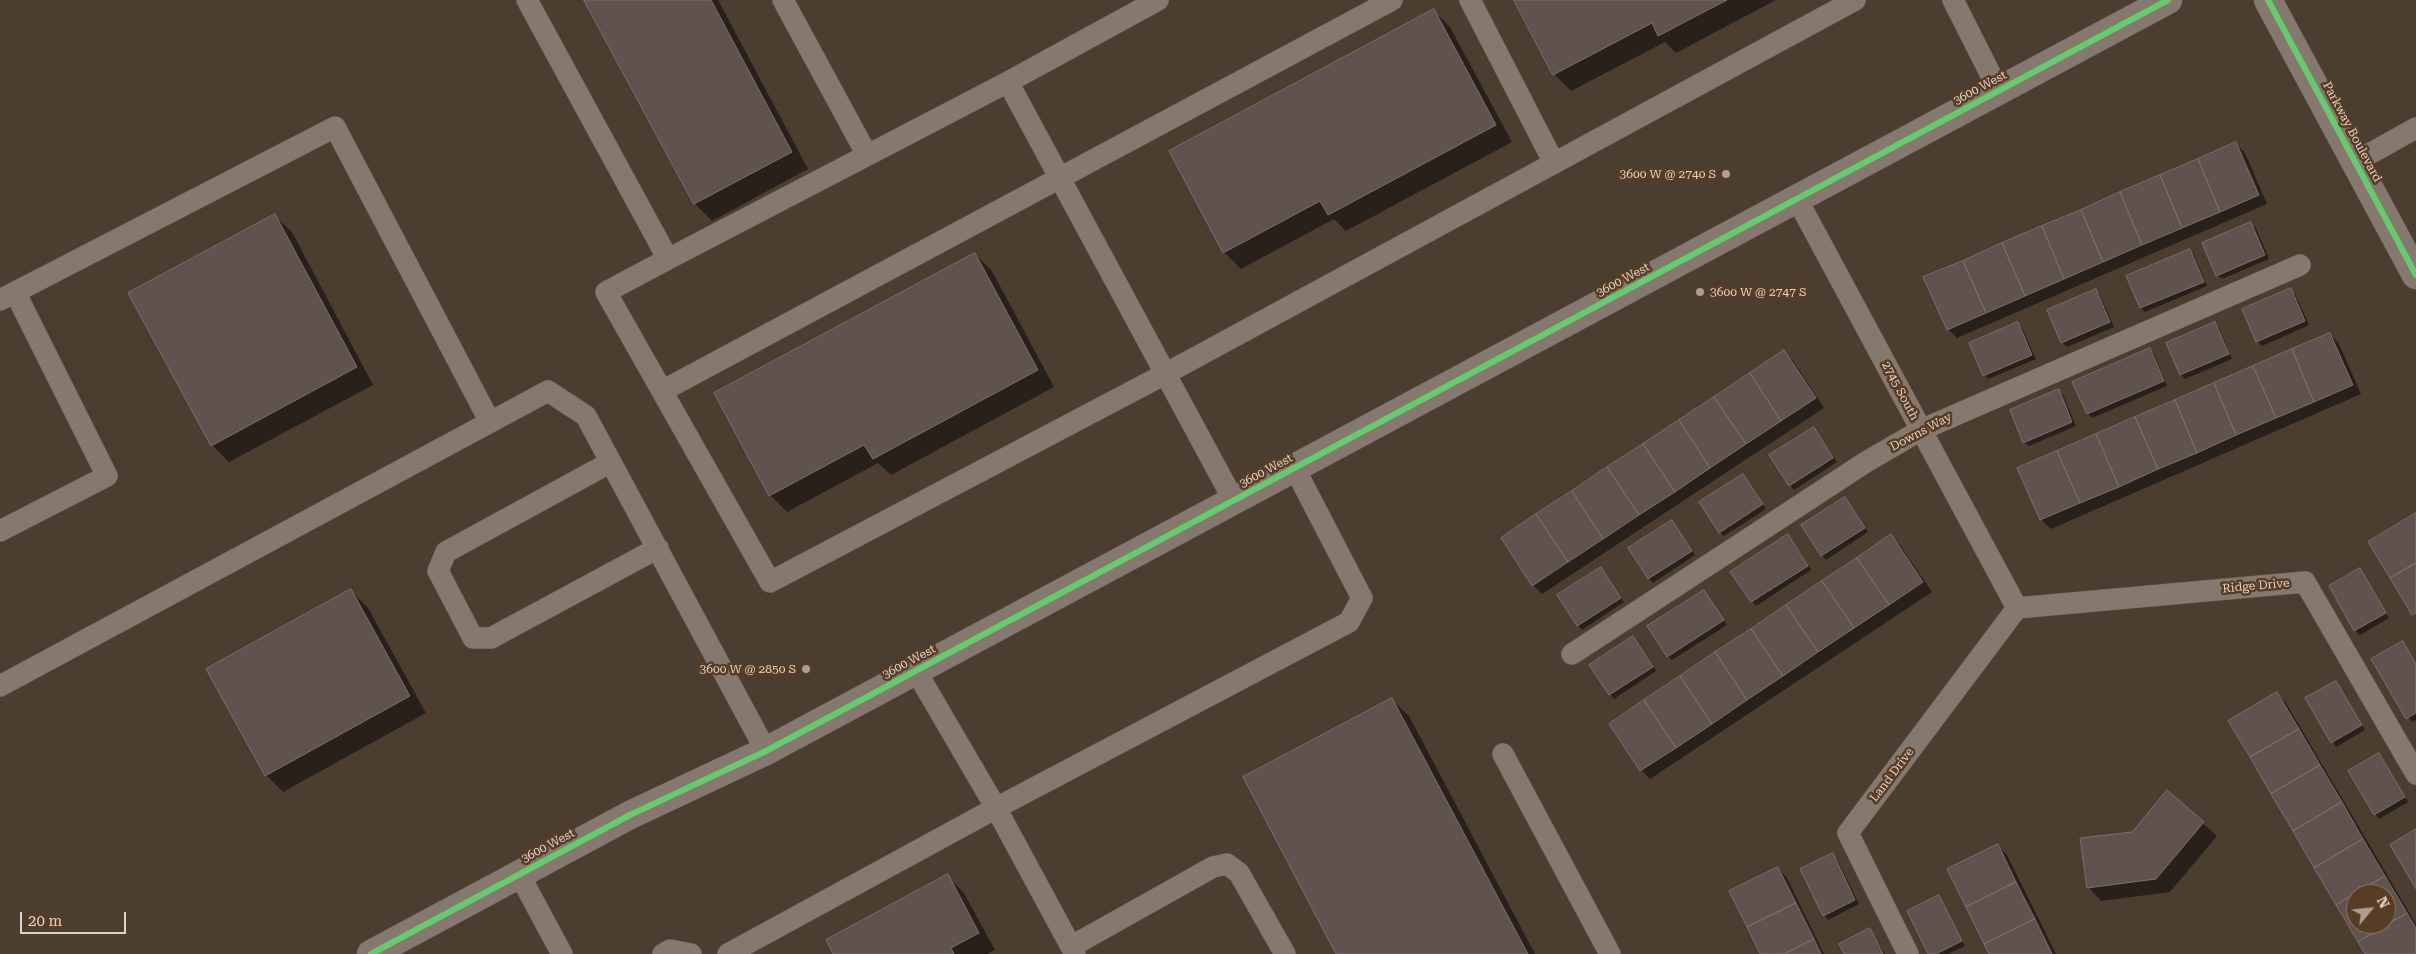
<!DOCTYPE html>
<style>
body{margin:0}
#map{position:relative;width:2416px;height:954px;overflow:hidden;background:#4c3d31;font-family:"Roboto Serif",serif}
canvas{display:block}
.north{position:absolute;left:2346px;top:884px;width:50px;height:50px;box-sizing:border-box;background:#573c26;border:1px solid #8f7865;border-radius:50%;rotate:62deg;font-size:14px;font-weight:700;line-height:20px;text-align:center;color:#e2d1c4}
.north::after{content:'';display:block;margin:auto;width:18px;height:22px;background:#ae9d91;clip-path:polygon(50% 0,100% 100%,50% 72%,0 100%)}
.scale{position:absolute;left:20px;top:912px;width:106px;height:22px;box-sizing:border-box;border:2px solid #e2d1c4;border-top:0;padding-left:6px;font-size:15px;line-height:18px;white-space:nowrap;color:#e2d1c4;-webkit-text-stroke:4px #573c26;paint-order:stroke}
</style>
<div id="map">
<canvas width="2416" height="954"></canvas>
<div class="north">N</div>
<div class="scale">20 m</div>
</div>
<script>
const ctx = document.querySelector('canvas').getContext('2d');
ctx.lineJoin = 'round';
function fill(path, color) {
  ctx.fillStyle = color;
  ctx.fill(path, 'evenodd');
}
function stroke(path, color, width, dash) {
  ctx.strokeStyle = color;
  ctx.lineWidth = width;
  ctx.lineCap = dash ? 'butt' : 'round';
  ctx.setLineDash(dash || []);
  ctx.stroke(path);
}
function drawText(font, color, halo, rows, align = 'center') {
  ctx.font = font + ' "Roboto Serif",serif';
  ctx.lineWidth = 5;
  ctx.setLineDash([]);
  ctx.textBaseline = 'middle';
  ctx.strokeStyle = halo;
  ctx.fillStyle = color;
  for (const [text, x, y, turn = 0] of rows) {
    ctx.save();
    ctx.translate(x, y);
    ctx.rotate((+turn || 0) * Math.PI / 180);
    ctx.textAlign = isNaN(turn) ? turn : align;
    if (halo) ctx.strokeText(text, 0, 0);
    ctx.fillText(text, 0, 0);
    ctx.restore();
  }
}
fill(new Path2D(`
 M 586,0 L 718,0 L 808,169 L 712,221 L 695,204 Z
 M 1515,0 L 1776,0 L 1676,53 L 1665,42 L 1571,91 L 1554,74 Z
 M 1433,10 L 1450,27 L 1512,142 L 1346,231 L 1334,219 L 1241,269 L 1224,252 Z
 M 2236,144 L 2245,153 L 2267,204 L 1957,338 L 1948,329 Z
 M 275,216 L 292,232 L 373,385 L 229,462 L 212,445 L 130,294 Z
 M 2251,224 L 2256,228 L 2269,259 L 2222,279 L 2217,275 Z
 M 2190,251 L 2194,255 L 2207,286 L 2145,312 L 2141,308 L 2128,277 Z
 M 975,254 L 992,271 L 1054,387 L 891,475 L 878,463 L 787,512 L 770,495 Z
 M 2291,290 L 2295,294 L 2309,325 L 2262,346 L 2257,341 Z
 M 2096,291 L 2100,295 L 2114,327 L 2067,347 L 2062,342 L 2049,311 Z
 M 2018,324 L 2022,328 L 2036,359 L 1988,379 L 1984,375 Z
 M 2215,324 L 2219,328 L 2232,359 L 2185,379 L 2181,375 L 2167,344 Z
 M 2330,334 L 2339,344 L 2361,394 L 2051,529 L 2042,520 L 2019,469 Z
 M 2150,350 L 2154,354 L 2167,386 L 2092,418 L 2088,414 Z
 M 1784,352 L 1793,361 L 1824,408 L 1542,594 L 1533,585 Z
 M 2059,390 L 2063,395 L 2076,426 L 2029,446 L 2024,442 Z
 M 1813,429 L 1837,462 L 1794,490 L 1790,485 Z
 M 1743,475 L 1766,509 L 1724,536 L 1720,532 Z
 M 1845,498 L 1868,532 L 1826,560 L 1822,555 Z
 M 1672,521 L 1695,555 L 1653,583 L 1649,579 Z
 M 1891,536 L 1900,545 L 1932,592 L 1650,779 L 1641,770 L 1610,724 Z
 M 1792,540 L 1811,570 L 1756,606 L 1752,601 Z
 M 1601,568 L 1624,602 L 1582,630 L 1578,625 Z
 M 2360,570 L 2389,618 L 2360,635 L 2355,630 Z
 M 351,591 L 368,608 L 426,713 L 283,792 L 266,775 Z
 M 1704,591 L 1727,625 L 1672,660 L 1668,656 Z
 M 1633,637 L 1656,671 L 1614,699 L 1591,665 Z
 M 2402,643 L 2416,663 L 2416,720 L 2412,722 L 2373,660 Z
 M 2336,682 L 2365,730 L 2336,747 L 2307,699 Z
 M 2277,694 L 2286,703 L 2416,924 L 2416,954 L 2367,954 L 2230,722 ZM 2356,894 L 2386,894 L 2386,924 L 2356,924 Z
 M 1392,700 L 1409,716 L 1535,954 L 1338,954 Z
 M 2379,754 L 2408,802 L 2379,819 L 2375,814 Z
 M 2168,792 L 2217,836 L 2170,892 L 2101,901 L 2088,887 Z
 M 1998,846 L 2007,855 L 2056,954 L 1990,954 Z
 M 1832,855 L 1837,859 L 1859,904 L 1828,920 L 1824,915 Z
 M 1778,868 L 1787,878 L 1824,954 L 1761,954 Z
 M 947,876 L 964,893 L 995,950 L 987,954 L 835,954 Z
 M 1938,897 L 1965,946 L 1948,954 L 1929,954 Z
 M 1870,930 L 1885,954 L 1845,954 Z`), '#0007');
const building = new Path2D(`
 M 584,0 L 711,0 L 792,152 L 694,204 Z
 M 1514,0 L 1727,0 L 1658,36 L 1652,23 L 1553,75 Z
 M 1434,9 L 1496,125 L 1328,215 L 1320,201 L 1223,253 L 1169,151 Z
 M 2236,142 L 2259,195 L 2220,212 L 2198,159 Z
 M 2198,159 L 2220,212 L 2182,228 L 2160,175 Z
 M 2160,175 L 2182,228 L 2142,245 L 2120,192 Z
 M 2120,192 L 2142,245 L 2103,262 L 2081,210 Z
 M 2081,210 L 2103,262 L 2064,279 L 2042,226 Z
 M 275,214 L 357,367 L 211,446 L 128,293 Z
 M 2251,222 L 2265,255 L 2216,276 L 2202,243 Z
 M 2042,226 L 2064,279 L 2025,296 L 2002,243 Z
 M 2002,243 L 2025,296 L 1986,313 L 1963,261 Z
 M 2190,249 L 2204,282 L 2140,308 L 2126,276 Z
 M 975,253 L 1038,370 L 873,459 L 864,445 L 769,496 L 714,393 Z
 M 1963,261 L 1986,313 L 1947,330 L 1923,277 Z
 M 2291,288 L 2305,321 L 2256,342 L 2242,309 Z
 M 2096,289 L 2110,322 L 2061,343 L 2047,310 Z
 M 2018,322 L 2032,355 L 1983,376 L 1969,343 Z
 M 2215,322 L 2229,354 L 2180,375 L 2166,343 Z
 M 2330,333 L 2353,385 L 2314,402 L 2292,349 Z
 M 2150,348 L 2164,381 L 2087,414 L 2072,382 Z
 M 2292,349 L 2314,402 L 2276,418 L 2253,366 Z
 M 1784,350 L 1816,398 L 1781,421 L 1750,373 Z
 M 2253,366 L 2276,418 L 2236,435 L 2214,383 Z
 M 1750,373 L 1781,421 L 1746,444 L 1714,397 Z
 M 2214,383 L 2236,435 L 2197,453 L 2175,400 Z
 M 2059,389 L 2072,422 L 2023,443 L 2010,410 Z
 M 1714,397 L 1746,444 L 1710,468 L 1679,420 Z
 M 2175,400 L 2197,453 L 2158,469 L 2135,417 Z
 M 2135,417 L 2158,469 L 2119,487 L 2096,434 Z
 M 1679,420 L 1710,468 L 1675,492 L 1643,444 Z
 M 1814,427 L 1833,458 L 1789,486 L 1769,455 Z
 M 2096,434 L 2119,487 L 2080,503 L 2057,451 Z
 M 1643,444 L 1675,492 L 1639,515 L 1607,467 Z
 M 2057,451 L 2080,503 L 2040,520 L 2017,468 Z
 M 1607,467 L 1639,515 L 1603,539 L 1572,491 Z
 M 1743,474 L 1763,504 L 1719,533 L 1699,502 Z
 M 1572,491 L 1603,539 L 1568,562 L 1536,514 Z
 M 1845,497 L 1865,528 L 1821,556 L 1801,525 Z
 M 2416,513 L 2416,563 L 2390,578 L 2368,542 Z
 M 1536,514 L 1568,562 L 1532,586 L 1501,538 Z
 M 1672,520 L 1692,551 L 1648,579 L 1628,548 Z
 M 1788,534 L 1808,566 L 1751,602 L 1730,572 Z
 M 1891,534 L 1923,582 L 1889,605 L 1857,558 Z
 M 1857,558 L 1889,605 L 1854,628 L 1822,581 Z
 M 2416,563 L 2416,613 L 2412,615 L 2390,578 Z
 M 1601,567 L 1621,598 L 1577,626 L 1557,595 Z
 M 2360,568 L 2386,613 L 2354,631 L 2329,586 Z
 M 1822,581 L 1854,628 L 1818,652 L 1786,605 Z
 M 351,589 L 410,696 L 265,776 L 206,669 Z
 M 1704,590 L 1724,620 L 1667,657 L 1647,626 Z
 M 1786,605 L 1818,652 L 1783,676 L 1751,629 Z
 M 1751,629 L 1783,676 L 1747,700 L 1715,652 Z
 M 1633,636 L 1653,667 L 1609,695 L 1589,665 Z
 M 2403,641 L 2416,664 L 2416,713 L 2406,719 L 2371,659 Z
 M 1715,652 L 1747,700 L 1712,724 L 1680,676 Z
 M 1680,676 L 1712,724 L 1676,748 L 1644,700 Z
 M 2336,681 L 2362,725 L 2331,743 L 2305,698 Z
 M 2277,692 L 2299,729 L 2250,757 L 2228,721 Z
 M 1392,698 L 1528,954 L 1336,954 L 1243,777 Z
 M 1644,700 L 1676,748 L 1640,771 L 1609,724 Z
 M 2299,729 L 2320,765 L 2271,794 L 2250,757 Z
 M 2379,753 L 2405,797 L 2374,815 L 2348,771 Z
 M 2320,765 L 2342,802 L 2293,831 L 2271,794 Z
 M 2167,790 L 2204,822 L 2156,879 L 2087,888 L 2080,838 L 2132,832 Z
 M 2342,802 L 2363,839 L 2314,868 L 2293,831 Z
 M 2416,829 L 2416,889 L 2390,845 Z
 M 2363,839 L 2385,876 L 2336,905 L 2314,868 Z
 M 1998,844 L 2016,882 L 1966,907 L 1947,869 Z
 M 1833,853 L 1855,900 L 1823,916 L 1800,869 Z
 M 1778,867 L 1796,903 L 1747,927 L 1729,891 Z
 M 948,874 L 979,933 L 951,948 L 954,954 L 833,954 L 826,940 Z
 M 2385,876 L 2407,913 L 2358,942 L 2336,905 ZM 2356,894 L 2386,894 L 2386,924 L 2356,924 Z
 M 2016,882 L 2035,919 L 1984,944 L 1966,907 Z
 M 1939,895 L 1962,941 L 1936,954 L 1928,954 L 1907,911 Z
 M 1796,903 L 1814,939 L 1784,954 L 1760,954 L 1747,927 Z
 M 2407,913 L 2416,928 L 2416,954 L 2365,954 L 2358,942 Z
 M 2035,919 L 2052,954 L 1989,954 L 1984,944 Z
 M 1870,928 L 1883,954 L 1844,954 L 1839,944 Z
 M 1814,939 L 1821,954 L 1784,954 Z`);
fill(building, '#60524f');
stroke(building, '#7d6e6b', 1);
const service = new Path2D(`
 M 527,0 L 668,259 L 606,292 L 770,582 L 1165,374 L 1855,0
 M 783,0 L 867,155
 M 1158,0 L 1008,82 L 1234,501
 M 1470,0 L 1554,163
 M 1953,0 L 1999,91
 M 2355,162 L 2416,128
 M 1797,199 L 2017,608
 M 668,259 L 1008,82
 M 0,300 L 335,127 L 490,422
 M 662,391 L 1392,0
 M 611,462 L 446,552 L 438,571 L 473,638 L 491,638 L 658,548
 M 0,531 L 107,476 L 15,292
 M 2017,608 L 2305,582 L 2416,774
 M 1572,654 L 1866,462 L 1921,430 L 2300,265
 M 916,671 L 996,808 L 1349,622 L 1362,598 L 1295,469
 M 0,686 L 548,391 L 586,416 L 766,751
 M 1503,754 L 1610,954
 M 519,874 L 562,954
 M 1072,946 L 1213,867 L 1227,864 L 1239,873 L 1285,954
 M 663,954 L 670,950 L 691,954
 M 728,954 L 996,808 L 1075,954
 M 1908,954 L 1848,833 L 2017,608`);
const tertiary = new Path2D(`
 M 2268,0 L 2416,275
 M 371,954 L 630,815 L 766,751 L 2168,0`);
stroke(service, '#695c52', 22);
stroke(tertiary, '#695c52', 29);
stroke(service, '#85796f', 21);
stroke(tertiary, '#85796f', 28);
stroke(new Path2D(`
 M 2268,0 L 2416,275
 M 371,954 L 630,815 L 766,751 L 2168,0`), '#67ca6e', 6);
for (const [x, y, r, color] of [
 [1726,174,5,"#ae9d91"],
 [1700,292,5,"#ae9d91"],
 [806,669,5,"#ae9d91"]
]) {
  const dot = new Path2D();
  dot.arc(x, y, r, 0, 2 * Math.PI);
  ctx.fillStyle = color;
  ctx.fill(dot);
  stroke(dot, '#573c26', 2);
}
drawText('12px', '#e2d1c4', '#573c26', [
 ["3600 West",1980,88,-28],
 ["Parkway Boulevard",2352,132,62],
 ["3600 West",1623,280,-28],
 ["2745 South",1900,391,62],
 ["Downs Way",1921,432,-28],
 ["3600 West",1266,471,-28],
 ["Ridge Drive",2256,586,-5],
 ["3600 West",909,662,-28],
 ["Land Drive",1892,775,-53],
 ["3600 West",548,846,-28]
]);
drawText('12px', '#e2d1c4', '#573c26', [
 ["3600 W @ 2740 S",1716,174],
 ["3600 W @ 2747 S",1710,292,"left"],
 ["3600 W @ 2850 S",796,669]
], 'right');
</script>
